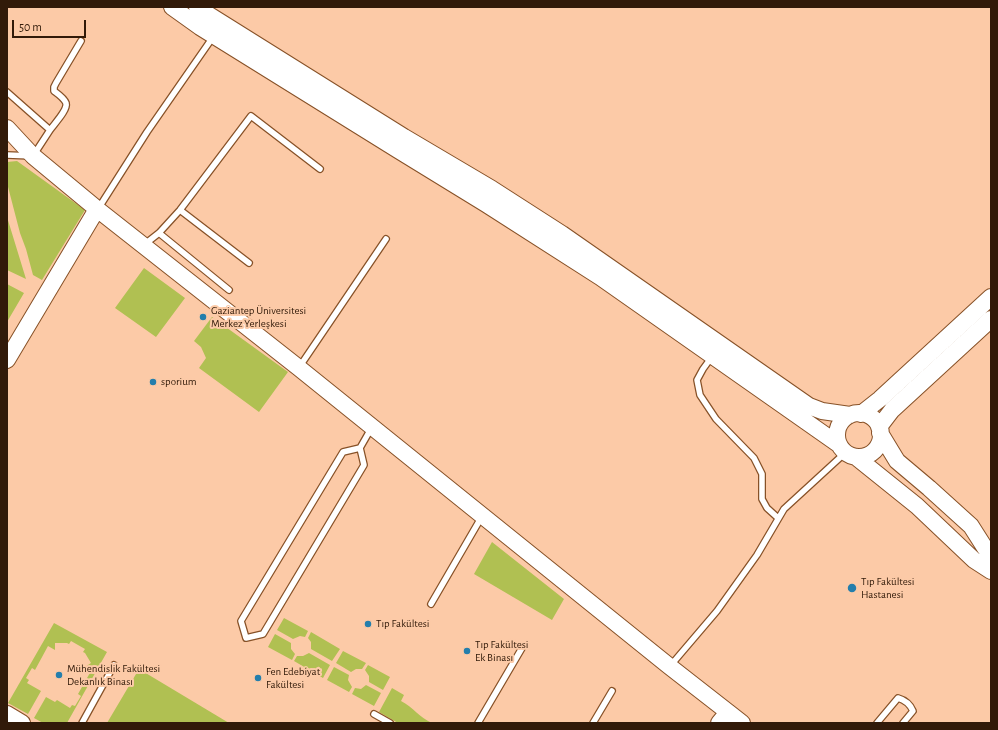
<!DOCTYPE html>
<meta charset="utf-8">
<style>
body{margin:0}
#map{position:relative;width:998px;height:730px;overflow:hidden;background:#fccaa7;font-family:"Alegreya Sans",sans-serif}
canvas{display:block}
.frame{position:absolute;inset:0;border:8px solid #311a09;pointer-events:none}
.scale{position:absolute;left:12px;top:20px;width:74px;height:18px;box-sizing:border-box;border:2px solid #311a09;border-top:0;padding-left:5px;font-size:12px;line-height:14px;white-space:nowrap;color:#311a09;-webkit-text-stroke:3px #fccaa7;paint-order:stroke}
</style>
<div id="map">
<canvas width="998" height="730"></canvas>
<div class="frame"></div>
<div class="scale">50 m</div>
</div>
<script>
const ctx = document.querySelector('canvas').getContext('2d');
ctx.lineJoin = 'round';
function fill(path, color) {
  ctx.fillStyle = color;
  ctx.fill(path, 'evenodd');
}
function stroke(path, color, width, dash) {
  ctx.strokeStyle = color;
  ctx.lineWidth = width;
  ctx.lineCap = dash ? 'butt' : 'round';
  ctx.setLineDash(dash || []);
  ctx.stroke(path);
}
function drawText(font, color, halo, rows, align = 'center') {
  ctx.font = font + ' "Alegreya Sans",sans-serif';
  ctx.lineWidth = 4;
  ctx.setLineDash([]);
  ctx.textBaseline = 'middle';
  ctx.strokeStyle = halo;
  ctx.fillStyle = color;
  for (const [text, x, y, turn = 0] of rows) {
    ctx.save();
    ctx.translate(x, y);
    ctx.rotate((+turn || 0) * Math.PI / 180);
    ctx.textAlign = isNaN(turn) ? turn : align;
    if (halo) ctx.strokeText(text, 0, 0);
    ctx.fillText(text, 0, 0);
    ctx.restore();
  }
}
fill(new Path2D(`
 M 17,161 L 85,210 L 42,280 L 33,275 L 26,249 L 20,233 L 7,183 L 7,162 Z
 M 7,217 L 26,279 L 7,270 Z
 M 144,268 L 185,298 L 156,337 L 115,308 Z
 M 7,284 L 24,293 L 7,322 Z
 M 212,317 L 288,372 L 259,412 L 199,368 L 206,358 L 201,347 L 194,341 Z
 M 492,542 L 564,599 L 552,620 L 474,574 Z
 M 284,618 L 308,631 L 305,637 L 300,636 L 293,639 L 277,630 Z
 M 54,623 L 107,652 L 67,723 L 43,723 L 34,718 L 46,697 L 55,702 L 57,700 L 70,708 L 72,705 L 75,706 L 81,696 L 78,694 L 91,671 L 85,667 L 91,663 L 85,653 L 83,652 L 85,649 L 71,641 L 69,644 L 67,643 L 55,643 L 55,650 L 48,646 L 35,670 L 32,668 L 26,678 L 29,680 L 27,683 L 41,691 L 28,714 L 8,703 Z
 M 311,632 L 340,649 L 332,661 L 311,649 L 311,642 L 308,638 Z
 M 275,634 L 291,643 L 291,649 L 295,654 L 292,660 L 268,647 Z
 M 343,651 L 366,663 L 362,669 L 356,669 L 351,672 L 336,663 Z
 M 309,653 L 330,665 L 323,678 L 294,661 L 297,656 L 303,656 Z
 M 368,665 L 390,677 L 383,690 L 369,682 L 369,676 L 365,670 Z
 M 334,667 L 349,675 L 348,680 L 352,687 L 349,692 L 327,680 Z
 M 139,669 L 229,723 L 107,723 Z
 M 366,685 L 381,693 L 374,706 L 352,694 L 355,688 L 361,689 Z
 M 392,688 L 404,695 L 401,701 C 413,707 420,718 432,723 L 398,723 L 379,712 Z`), '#b0c052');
const lane = new Path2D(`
 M 7,92 L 50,130 L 33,156 L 7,155
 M 50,130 C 54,124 68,110 66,103 C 64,98 58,94 54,91 L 54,87 L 56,83 L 81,41
 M 98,209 L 147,132 L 213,37
 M 180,210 L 249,263
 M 159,233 L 229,290
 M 145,244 L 159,233 L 180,210 L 251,116 L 320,169
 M 711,358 L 703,369 L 697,380 L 700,395 L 716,419 L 754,458 L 762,474 L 762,499 L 767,508 L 778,518
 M 300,366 L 386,239
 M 360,448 L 343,452 L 241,621 L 246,638 L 263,634 L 364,465 L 360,448 L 372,427
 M 431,604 L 481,518
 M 671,665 L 717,611 L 757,555 L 784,509 L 845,453
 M 374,714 L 390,723
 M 82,723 L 114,665
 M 478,723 L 522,648
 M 593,723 L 612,691
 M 877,723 L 898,698 C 905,700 910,704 913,711 L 903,723`);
const secondary = new Path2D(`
 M 172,7 L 200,27 L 398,150 L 486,204 L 600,277 L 838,444
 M 197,7 L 209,15 L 404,137 L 492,189 L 562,234 L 809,406 L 822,411 L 850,415
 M 7,128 L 33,156 L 97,209
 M 7,360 L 97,209 L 299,368 L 669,666 L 728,712 L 719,723
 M837 435a22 22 0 1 1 44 0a22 22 0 1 1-44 0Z
 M 861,414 L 880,399 L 991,297
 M 879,427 L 892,410 L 991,319
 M 880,433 L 897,461 L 929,488 L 971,526 L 985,548 L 991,553
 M 856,457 L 917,506 L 974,560 L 991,571
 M 728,712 L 742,723
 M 7,714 L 22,723`);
stroke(lane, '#875127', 8);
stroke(secondary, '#875127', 18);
stroke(lane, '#fff', 5.5);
stroke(secondary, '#fff', 16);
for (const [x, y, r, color] of [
 [203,317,4,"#247eac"],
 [153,382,4,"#247eac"],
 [852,588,5,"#247eac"],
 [368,624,4,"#247eac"],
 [467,651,4,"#247eac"],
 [59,675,4,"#247eac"],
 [258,678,4,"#247eac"]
]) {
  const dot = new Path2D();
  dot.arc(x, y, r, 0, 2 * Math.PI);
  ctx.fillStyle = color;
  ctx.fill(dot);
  stroke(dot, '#fccaa7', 1.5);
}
drawText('11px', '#311a09', '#fccaa7', [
 ["Gaziantep Üniversitesi",211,311],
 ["Merkez Yerleşkesi",211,324],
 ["sporium",161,382],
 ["Tıp Fakültesi",861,582],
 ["Hastanesi",861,595],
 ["Tıp Fakültesi",376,624],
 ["Tıp Fakültesi",475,645],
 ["Ek Binası",475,658],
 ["Mühendislik Fakültesi",67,669],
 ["Dekanlık Binası",67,682],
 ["Fen Edebiyat",266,672],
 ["Fakültesi",266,685]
], 'left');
</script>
